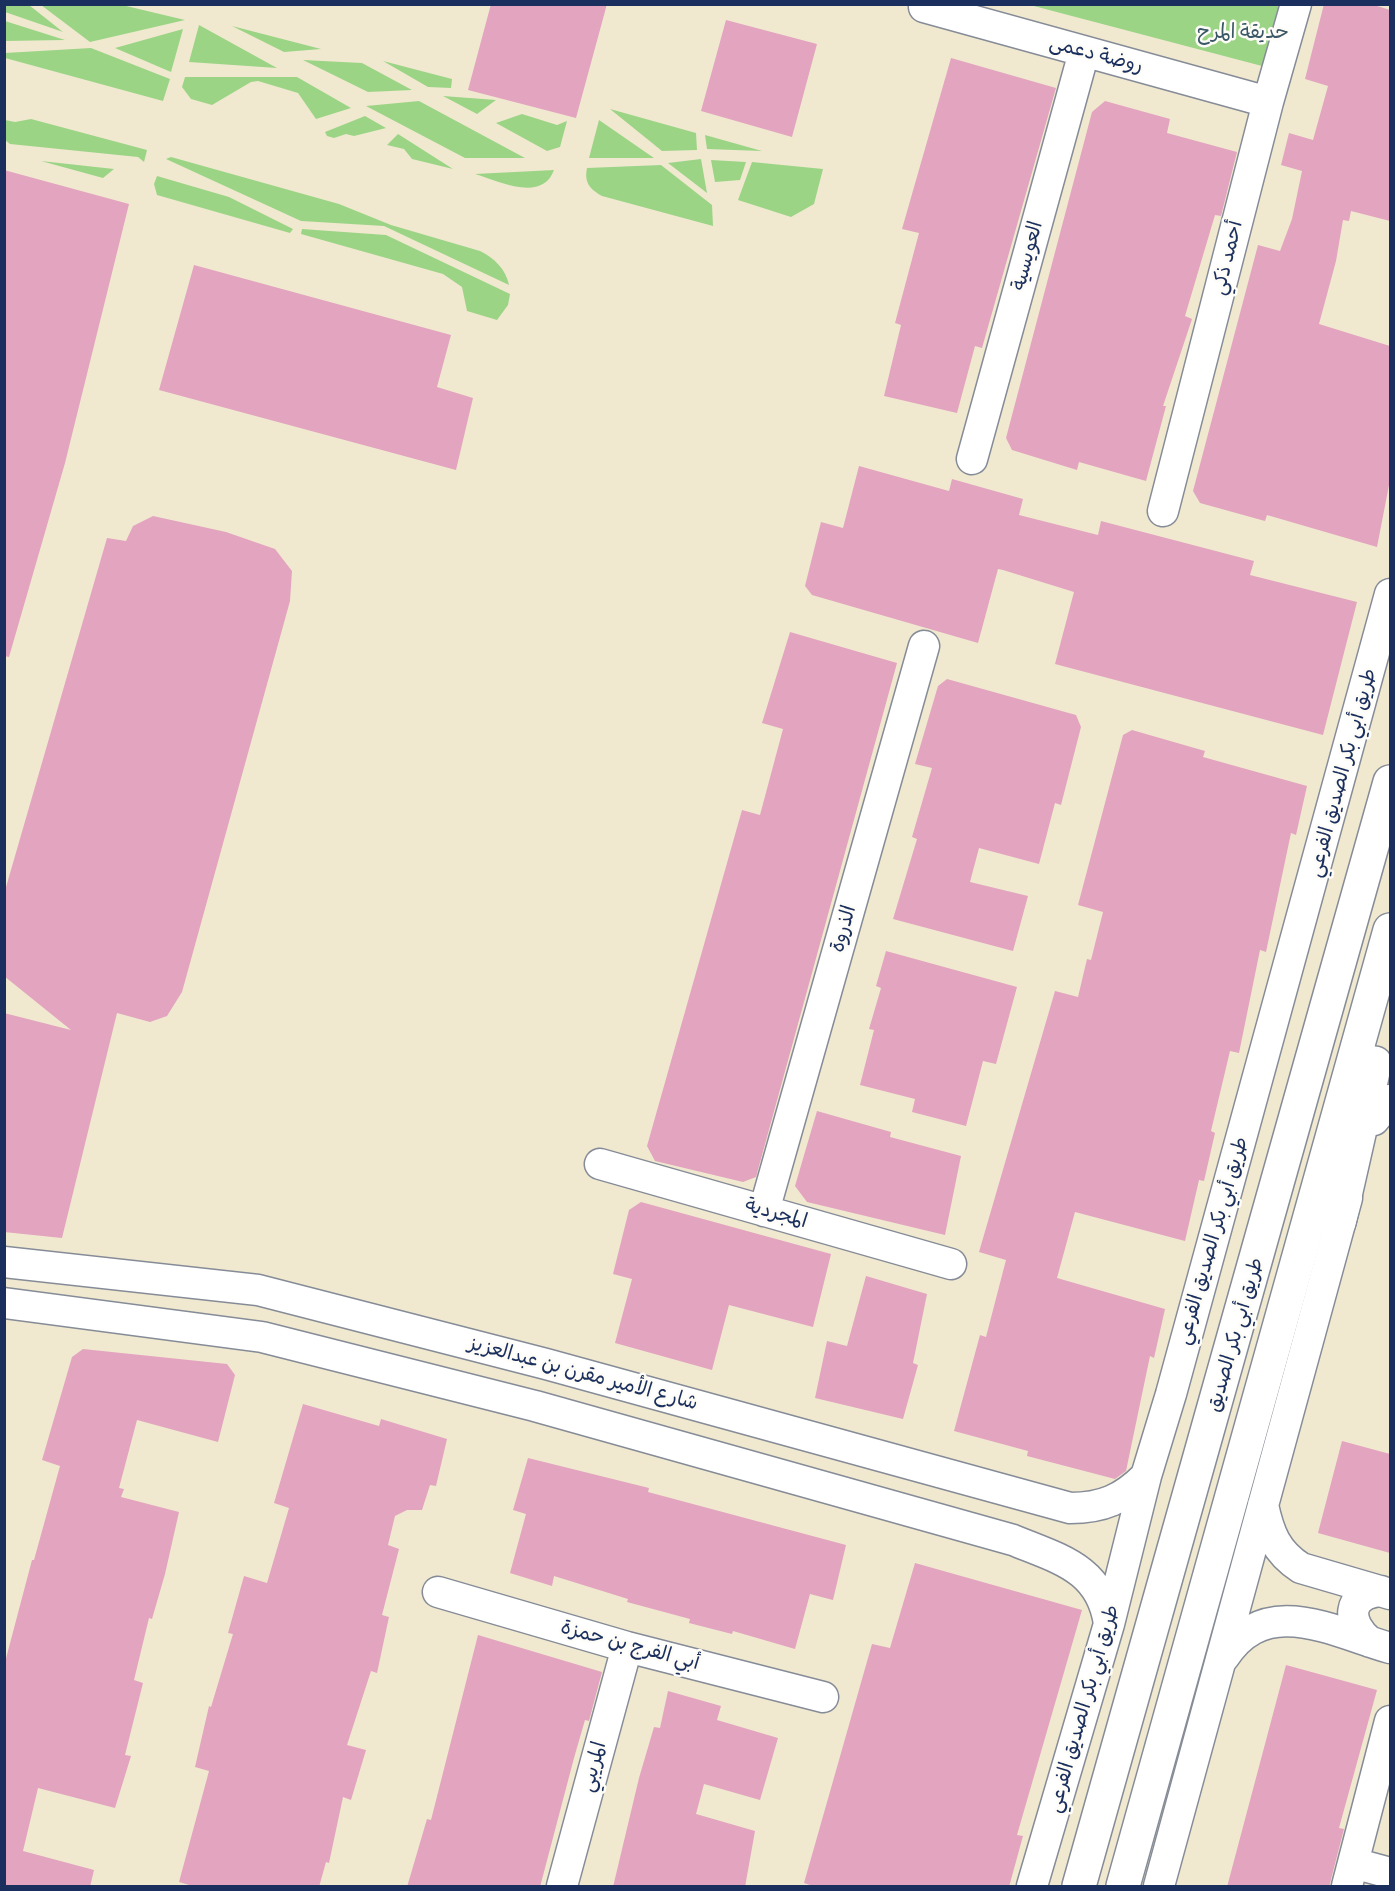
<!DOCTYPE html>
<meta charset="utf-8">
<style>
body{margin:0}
#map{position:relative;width:1395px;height:1891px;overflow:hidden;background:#f0e9d0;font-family:Itim,sans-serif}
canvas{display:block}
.frame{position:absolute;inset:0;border:6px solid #1b2f5e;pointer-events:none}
</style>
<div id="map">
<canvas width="1395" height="1891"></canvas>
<div class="frame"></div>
</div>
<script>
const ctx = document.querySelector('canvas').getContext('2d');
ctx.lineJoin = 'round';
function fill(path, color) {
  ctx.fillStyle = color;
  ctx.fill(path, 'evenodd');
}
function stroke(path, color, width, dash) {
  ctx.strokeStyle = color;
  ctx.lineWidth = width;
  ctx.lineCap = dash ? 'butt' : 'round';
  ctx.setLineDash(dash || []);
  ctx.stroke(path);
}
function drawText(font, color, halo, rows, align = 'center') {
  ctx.font = font + ' Itim,"Playpen Sans Arabic",sans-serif';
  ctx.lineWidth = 5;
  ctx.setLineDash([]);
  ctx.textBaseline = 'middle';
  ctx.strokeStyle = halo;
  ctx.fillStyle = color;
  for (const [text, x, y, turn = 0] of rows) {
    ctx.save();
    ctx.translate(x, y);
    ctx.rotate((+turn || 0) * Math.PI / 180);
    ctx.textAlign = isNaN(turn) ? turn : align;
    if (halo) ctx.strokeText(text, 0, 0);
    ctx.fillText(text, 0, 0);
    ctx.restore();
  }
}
fill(new Path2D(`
 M 5,4 L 29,5 L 63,32 L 5,12 Z
 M 41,5 L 122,5 L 185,20 L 90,42 Z
 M 1030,5 L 1279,4 L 1279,5 L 1262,66 Z
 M 4,21 L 5,21 L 65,40 L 5,41 Z
 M 199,25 L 277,68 L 189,62 Z
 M 232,26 L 321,49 L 284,52 Z
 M 183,29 L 171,72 L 115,48 Z
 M 91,48 L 170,79 L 163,101 L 5,58 L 5,53 Z
 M 303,60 L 362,63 L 412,90 L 368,92 Z
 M 383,61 L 452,79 L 451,88 L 428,87 Z
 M 185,77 L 297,77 L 351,108 L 316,119 L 298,93 L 258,81 L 251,82 L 212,105 L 191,99 L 182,87 Z
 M 443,96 L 496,100 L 477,114 Z
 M 419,101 L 525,158 L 465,158 L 366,106 Z
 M 610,109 L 696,133 L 697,150 L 662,151 Z
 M 522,114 L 557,125 L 567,121 L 560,147 L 547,151 L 496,123 Z
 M 365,116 L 386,128 L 354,136 L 346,134 L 334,138 L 327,136 L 325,132 Z
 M 31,119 L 147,150 L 144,162 L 138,157 L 10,144 L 5,140 L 5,120 L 15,122 Z
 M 599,120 L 654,158 L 589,158 Z
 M 398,134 L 453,169 L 412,159 L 404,149 L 387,145 Z
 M 705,135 L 762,151 L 707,149 Z
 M 171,157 L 339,204 L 391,225 L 480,251 C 494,258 506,269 509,285 L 384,226 L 301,221 L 166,159 Z
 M 701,159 L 707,193 L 668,163 Z
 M 711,160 L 746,162 L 740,180 L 715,182 Z
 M 41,161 L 114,169 L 103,178 Z
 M 752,162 L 823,169 L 814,204 L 791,217 L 738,200 Z
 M 661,165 L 712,205 L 713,226 L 602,196 C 590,189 584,183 587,168 Z
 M 554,170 C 542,203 499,181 475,174 Z
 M 157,176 L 229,197 L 293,229 L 290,233 L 157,195 L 154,184 Z
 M 302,229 L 386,235 L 510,294 L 508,305 L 497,320 L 467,311 L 462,287 L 443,274 L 301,234 Z`), '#9cd486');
fill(new Path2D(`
 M 491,4 L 607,4 L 576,118 L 468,90 Z
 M 1324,4 L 1371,4 L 1390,10 L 1390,221 L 1351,211 L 1349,221 L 1343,220 L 1336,261 L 1319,324 L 1390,346 L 1390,480 L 1377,547 L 1267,515 L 1265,521 L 1200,503 L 1193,491 L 1258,245 L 1280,251 L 1292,219 L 1302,171 L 1281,165 L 1289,133 L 1313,140 L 1328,86 L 1305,79 Z
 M 726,20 L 817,44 L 792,137 L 701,111 Z
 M 951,58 L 1056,88 L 982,348 L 975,346 L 957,413 L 884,396 L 901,325 L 895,323 L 919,233 L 902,229 Z
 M 1105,101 L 1170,119 L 1167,133 L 1237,152 L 1221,216 L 1215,215 L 1185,316 L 1192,319 L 1163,406 L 1166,406 L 1146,481 L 1079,462 L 1077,470 L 1012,450 L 1006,438 L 1092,112 Z
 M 4,170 L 129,204 L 65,463 L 9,657 L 4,656 Z
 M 194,265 L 451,335 L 437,387 L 473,398 L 456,470 L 159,390 Z
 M 859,466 L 949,491 L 952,479 L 1023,499 L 1019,515 L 1098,535 L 1101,521 L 1254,561 L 1250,575 L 1357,602 L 1323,735 L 1055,664 L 1074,592 L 1003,570 L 998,569 L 978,643 L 812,595 L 805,586 L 821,522 L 843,528 Z
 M 153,516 L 226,532 L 275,549 L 292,571 L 290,601 L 182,992 L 167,1016 L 150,1022 L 117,1013 L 62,1238 L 4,1232 L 4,1013 L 71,1030 L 4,976 L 4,894 L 107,538 L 126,541 L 133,526 Z
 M 790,632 L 897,663 L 756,1177 L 743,1182 L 655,1161 L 647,1146 L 742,810 L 760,815 L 783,729 L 762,723 Z
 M 947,679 L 1076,715 L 1081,727 L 1061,805 L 1055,803 L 1039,864 L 979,848 L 970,882 L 1028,896 L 1013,951 L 893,919 L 917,839 L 912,837 L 932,768 L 915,764 L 938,686 Z
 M 1132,730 L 1205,751 L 1203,757 L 1307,786 L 1296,835 L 1291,833 L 1266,952 L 1260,950 L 1239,1053 L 1230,1051 L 1211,1131 L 1215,1133 L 1204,1181 L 1199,1180 L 1185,1241 L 1075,1212 L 1057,1278 L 1165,1309 L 1154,1358 L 1150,1356 L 1126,1471 L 1115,1479 L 1027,1456 L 1028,1451 L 954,1431 L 980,1335 L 986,1337 L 1006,1260 L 979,1252 L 1055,991 L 1078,997 L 1087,959 L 1091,960 L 1103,912 L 1078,905 L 1123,735 Z
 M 886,951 L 1017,987 L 996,1064 L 983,1061 L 966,1126 L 912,1112 L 915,1099 L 860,1085 L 874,1030 L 869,1029 L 881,988 L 876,986 Z
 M 817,1111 L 891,1132 L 890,1137 L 961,1156 L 945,1235 L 807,1202 L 795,1186 Z
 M 641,1202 L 831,1254 L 813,1327 L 729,1305 L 712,1370 L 615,1343 L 632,1279 L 613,1274 L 629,1210 Z
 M 866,1276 L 927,1294 L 913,1363 L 918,1365 L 903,1419 L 815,1398 L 827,1341 L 847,1346 Z
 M 83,1349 L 227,1364 L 235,1375 L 218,1442 L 137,1420 L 119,1488 L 124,1489 L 121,1497 L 179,1512 L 165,1574 L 152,1619 L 149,1618 L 134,1680 L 143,1683 L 125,1755 L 131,1756 L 115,1808 L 38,1788 L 23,1851 L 94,1870 L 90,1887 L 4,1887 L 4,1666 L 32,1560 L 34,1560 L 60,1466 L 42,1460 L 72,1357 Z
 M 303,1404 L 379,1426 L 381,1419 L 447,1439 L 436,1486 L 430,1485 L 422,1510 L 407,1510 L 395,1516 L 388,1545 L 399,1549 L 382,1615 L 389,1617 L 377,1673 L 371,1671 L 347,1745 L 366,1750 L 351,1800 L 343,1797 L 329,1863 L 326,1862 L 319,1887 L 196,1887 L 179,1882 L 209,1771 L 195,1767 L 209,1706 L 211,1707 L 233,1634 L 228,1633 L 244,1576 L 267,1583 L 289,1508 L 274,1503 Z
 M 1342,1441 L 1390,1454 L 1390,1553 L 1318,1533 Z
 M 528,1458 L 649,1488 L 648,1492 L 846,1545 L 833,1600 L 810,1594 L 795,1649 L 733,1631 L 732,1634 L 689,1623 L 690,1619 L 627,1602 L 628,1599 L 554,1576 L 552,1586 L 510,1573 L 526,1514 L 513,1510 Z
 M 915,1563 L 1082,1610 L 1017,1835 L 1023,1836 L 1009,1887 L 816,1887 L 804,1883 L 872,1644 L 890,1648 Z
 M 478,1635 L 602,1672 L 589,1721 L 585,1720 L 574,1758 L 540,1887 L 407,1887 L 427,1819 L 431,1820 Z
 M 1286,1665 L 1377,1690 L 1339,1828 L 1344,1829 L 1329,1887 L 1227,1887 Z
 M 668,1691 L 721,1706 L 717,1720 L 778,1738 L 760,1800 L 704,1784 L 696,1814 L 755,1831 L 745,1887 L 613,1887 L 639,1778 L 654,1727 L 660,1728 Z`), '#e3a4bf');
const minor = new Path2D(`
 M 924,7 L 1268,102
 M 972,459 L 1084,52
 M 1163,511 L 1268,102 L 1296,4
 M 1374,1120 L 1390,1100
 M 600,1164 L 951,1264
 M 764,1211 L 924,646
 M 4,1262 L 258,1290 L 546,1364 L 1070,1508 C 1103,1508 1123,1499 1146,1476
 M 4,1303 L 262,1337 L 535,1406 L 1013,1540 C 1059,1559 1101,1568 1109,1624
 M 1263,1505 C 1269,1533 1276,1552 1301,1568 L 1390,1594
 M 438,1592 L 627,1647 L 823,1697
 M 1370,1642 C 1346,1623 1346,1594 1381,1591
 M 1224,1657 C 1266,1593 1331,1631 1390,1648
 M 1353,1863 L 1390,1873
 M 562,1886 L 627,1647
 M 1032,1886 L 1109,1624 L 1146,1476 L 1171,1394 L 1390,594
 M 1159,1886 L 1347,1198
 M 1347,1886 L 1390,1721`);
const major = new Path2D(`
 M 1339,1222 L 1375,1063
 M 1079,1886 L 1390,782
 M 1123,1886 L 1390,930`);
stroke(minor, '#868c97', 33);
stroke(major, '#868c97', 36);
stroke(minor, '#fff', 30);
stroke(major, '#fff', 33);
drawText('20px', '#3b5868', '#fdfcf7', [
 ["حديقة المرح",1243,33]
]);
drawText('20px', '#1b2f5e', '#fdfcf7', [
 ["روضة دعمى",1096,55,15],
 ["العويسية",1028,256,-75],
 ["أحمد ذكي",1228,258,-76],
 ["طريق أبي بكر الصديق الفرعي",1343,773,-75],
 ["الذروة",844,929,-74],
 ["المجردية",776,1214,16],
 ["طريق أبي بكر الصديق الفرعي",1213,1241,-74],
 ["طريق أبي بكر الصديق",1236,1335,-74],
 ["شارع الأمير مقرن بن عبدالعزيز",583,1374,15],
 ["أبي الفرج بن حمزة",630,1646,15],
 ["طريق أبي بكر الصديق الفرعي",1084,1709,-74],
 ["المريبي",594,1767,-75]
]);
</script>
